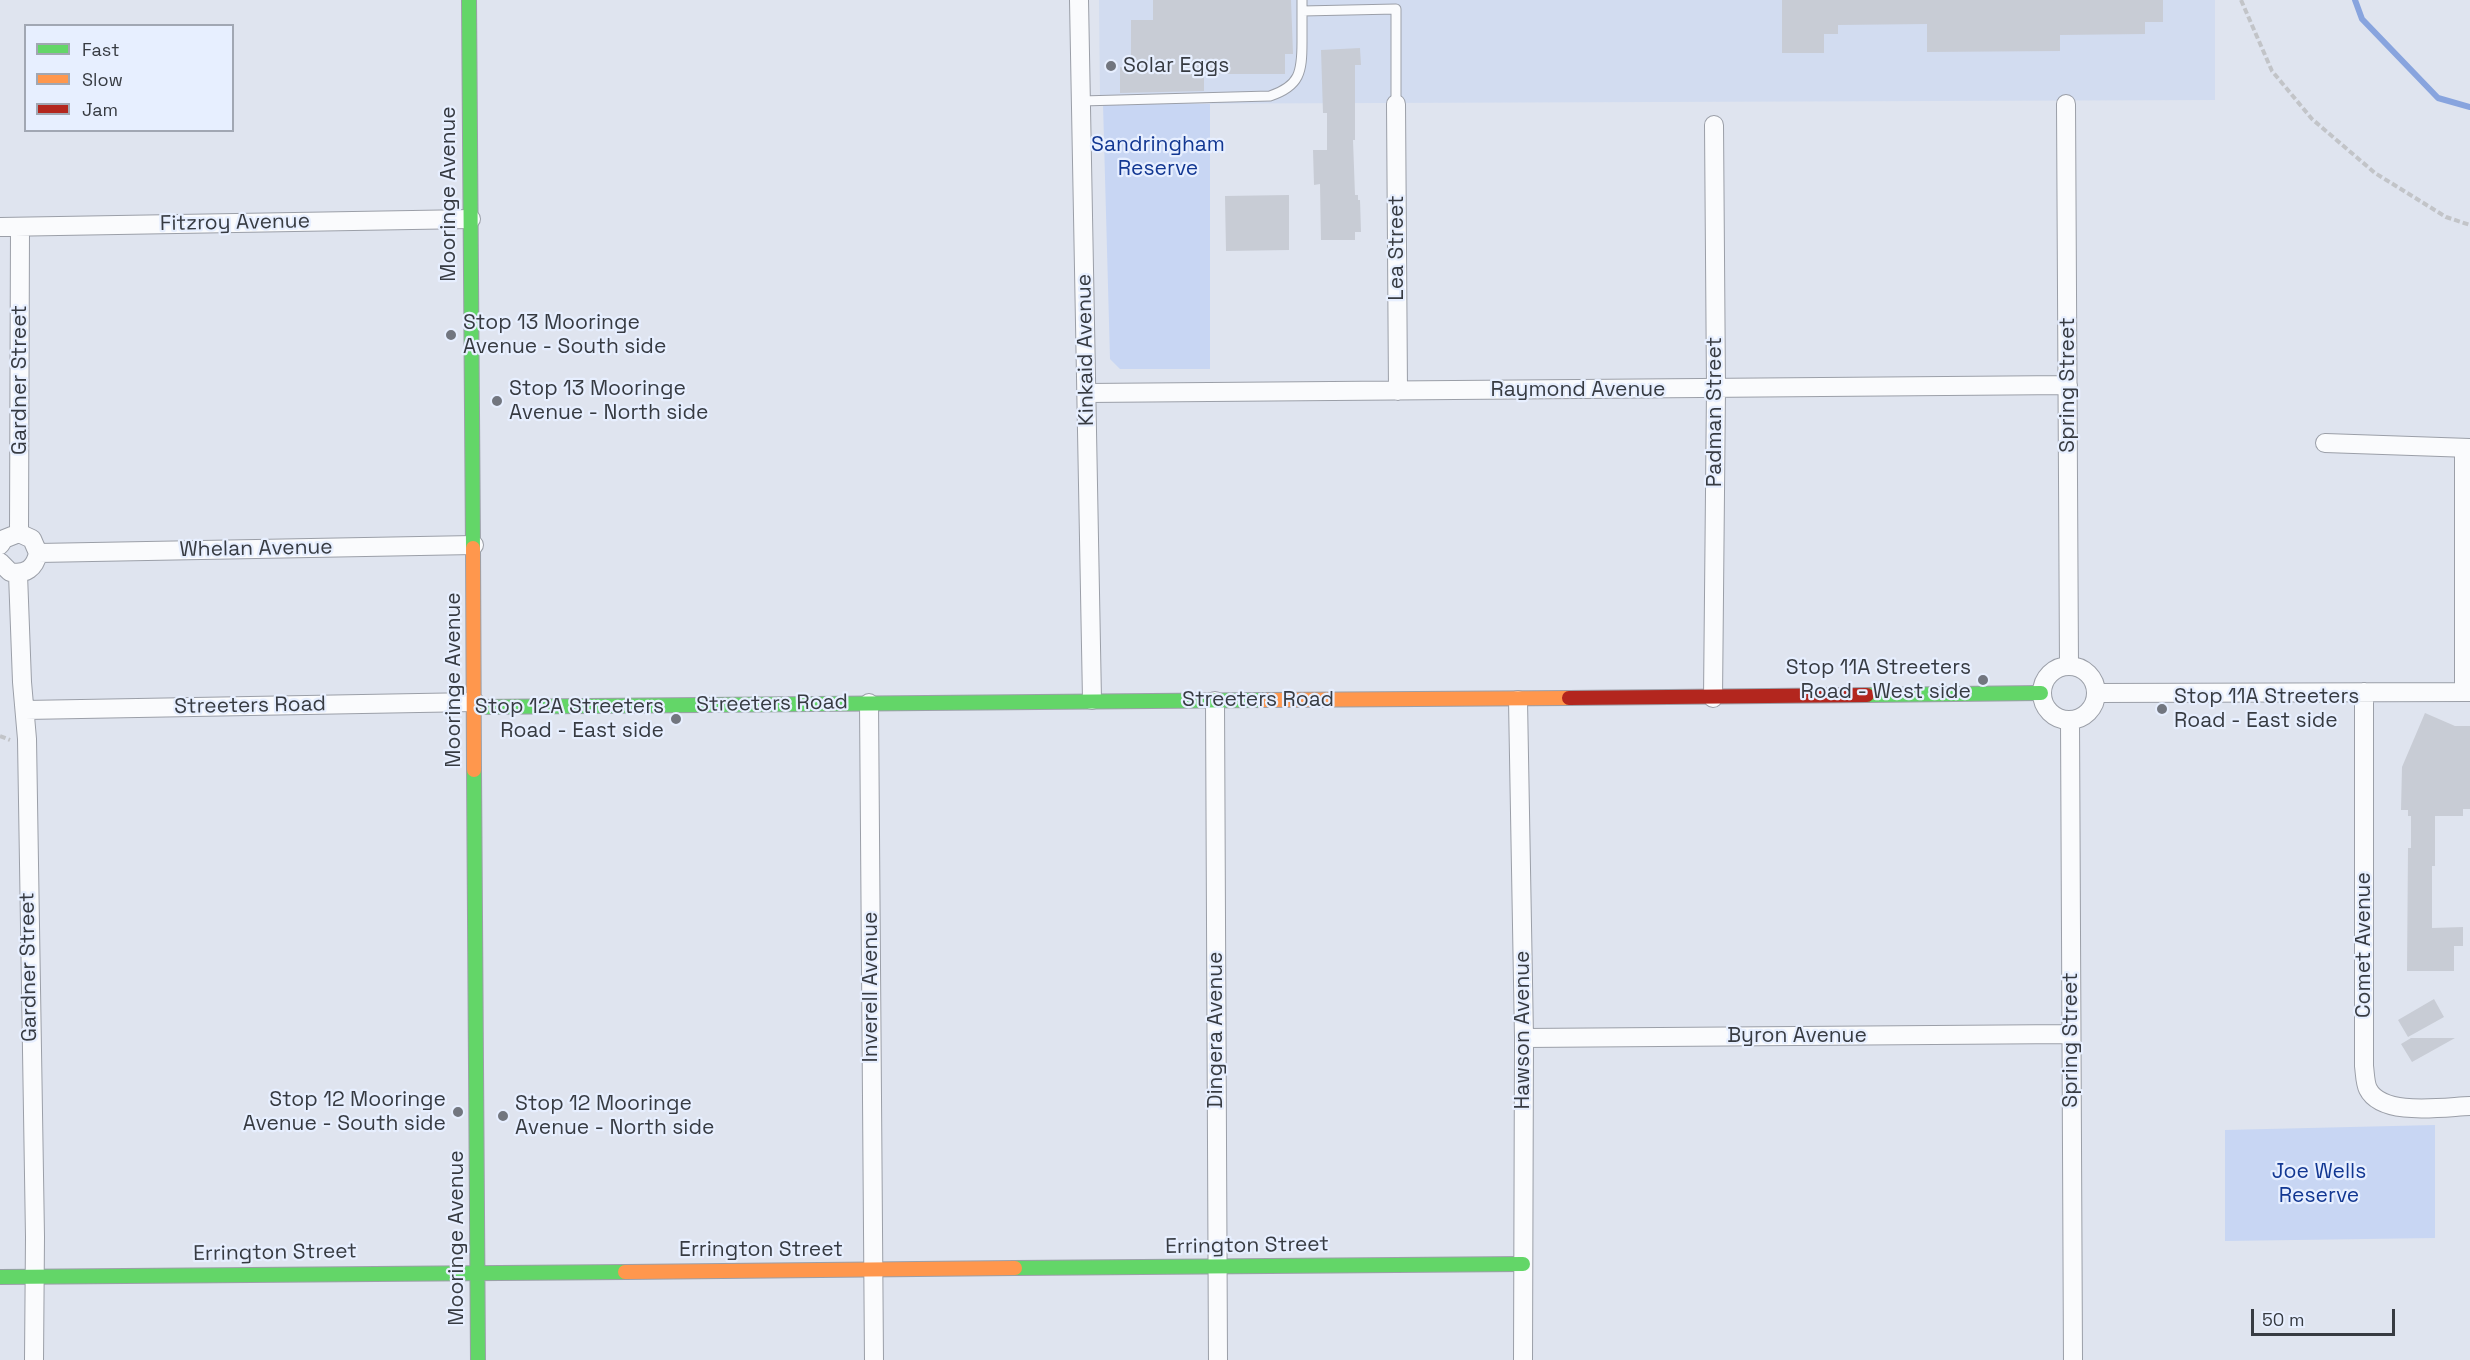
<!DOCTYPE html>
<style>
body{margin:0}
#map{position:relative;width:2470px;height:1360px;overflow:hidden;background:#dfe4ef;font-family:"Space Grotesk",sans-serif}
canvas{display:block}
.legend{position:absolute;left:24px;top:24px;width:210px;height:108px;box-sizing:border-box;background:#e7efff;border:2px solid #a1a7b3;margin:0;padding:8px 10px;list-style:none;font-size:18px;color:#373b42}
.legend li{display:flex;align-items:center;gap:12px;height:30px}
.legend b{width:30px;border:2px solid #a1a7b3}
.scale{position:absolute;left:2251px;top:1309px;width:144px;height:27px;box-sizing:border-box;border:3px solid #373b42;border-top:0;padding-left:8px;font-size:18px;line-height:21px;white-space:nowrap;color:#373b42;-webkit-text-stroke:4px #e7efff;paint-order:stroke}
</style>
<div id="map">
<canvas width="2470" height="1360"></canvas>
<ul class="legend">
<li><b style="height:8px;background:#63d668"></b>Fast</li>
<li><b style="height:8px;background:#ff974d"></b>Slow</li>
<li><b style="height:8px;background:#b3261e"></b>Jam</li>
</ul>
<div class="scale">50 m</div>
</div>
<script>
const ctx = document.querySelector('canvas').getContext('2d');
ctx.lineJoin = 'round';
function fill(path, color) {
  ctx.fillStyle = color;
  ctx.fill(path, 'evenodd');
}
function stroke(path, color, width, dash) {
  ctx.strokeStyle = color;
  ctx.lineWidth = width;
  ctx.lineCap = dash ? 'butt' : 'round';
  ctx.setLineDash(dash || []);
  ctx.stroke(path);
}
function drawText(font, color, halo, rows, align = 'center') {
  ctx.font = font + ' "Space Grotesk",sans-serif';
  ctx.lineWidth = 4.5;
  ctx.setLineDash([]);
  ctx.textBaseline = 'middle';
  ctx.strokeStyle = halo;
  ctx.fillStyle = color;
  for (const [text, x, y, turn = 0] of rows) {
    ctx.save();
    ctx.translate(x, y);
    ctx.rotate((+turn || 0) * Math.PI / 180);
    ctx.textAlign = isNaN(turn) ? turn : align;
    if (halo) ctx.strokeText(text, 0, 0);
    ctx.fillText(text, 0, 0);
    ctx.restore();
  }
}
fill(new Path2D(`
 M 1099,0 L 2215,0 L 2215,100 L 1100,104 Z`), '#d2dcf0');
fill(new Path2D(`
 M 1103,104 L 1210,104 L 1210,369 L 1120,369 L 1110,359 Z
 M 2435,1125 L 2435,1238 L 2225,1241 L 2225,1130 Z`), '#c8d6f3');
stroke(new Path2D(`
 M 2355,0 L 2362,19 L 2438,98 L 2470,107`), '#88a4de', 6);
fill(new Path2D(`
 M 1153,0 L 1291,0 L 1293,54 L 1285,54 L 1285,74 L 1204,74 L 1204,91 L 1120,93 L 1120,67 L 1131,68 L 1131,20 L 1153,20 Z
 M 1782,0 L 2163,0 L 2163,22 L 2145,22 L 2145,34 L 2060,35 L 2060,51 L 1927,52 L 1927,24 L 1838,25 L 1838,34 L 1824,34 L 1824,53 L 1782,53 Z
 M 1360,48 L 1361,65 L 1355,65 L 1355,140 L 1353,140 L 1355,195 L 1358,195 L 1358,200 L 1360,200 L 1361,232 L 1355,232 L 1355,240 L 1321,240 L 1320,184 L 1314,185 L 1313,150 L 1327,150 L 1327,113 L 1323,113 L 1321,50 Z
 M 1289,195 L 1289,250 L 1226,251 L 1225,196 Z
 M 2425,713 L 2455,726 L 2470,726 L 2470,809 L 2463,809 L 2463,816 L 2435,816 L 2435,866 L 2432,866 L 2432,928 L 2463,927 L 2463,946 L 2454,946 L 2454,971 L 2407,971 L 2408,848 L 2411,848 L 2411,816 L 2408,816 L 2408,810 L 2401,810 L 2402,767 Z
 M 2434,999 L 2444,1017 L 2408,1037 L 2398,1020 Z
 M 2411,1038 L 2455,1038 L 2412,1062 L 2401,1044 Z`), '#c8ccd5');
const lane = new Path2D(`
 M 1302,11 L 1396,9 L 1396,104
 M 1081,101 L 1270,96 C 1300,86 1302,72 1302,42 C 1302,28 1302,14 1302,0`);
const street = new Path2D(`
 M 1079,0 L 1092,700
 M 1396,104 L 1398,391
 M 2066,104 L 2069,666
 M 0,227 L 471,219
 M 1087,393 L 2068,385
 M 2325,443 L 2470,448
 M 2464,448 L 2464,692
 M 19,533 L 20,227
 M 0,545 L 4,539 L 19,533 L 32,539 L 38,553 C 35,568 26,575 10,572 L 0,562
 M 38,553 L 474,545
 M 18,574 L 22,682 L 27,739 L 35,1237 L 34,1360
 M2042 693a27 27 0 1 1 54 0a27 27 0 1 1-54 0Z
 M 2364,692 L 2364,1066 C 2365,1073 2365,1083 2368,1089 C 2382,1117 2443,1107 2470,1106
 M 2096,693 L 2470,692
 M 1713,698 L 1716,389 L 1714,125
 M 1518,700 L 1524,1038 L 1523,1360
 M 1215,701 L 1218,1360
 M 869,703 L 874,1360
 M 25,710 L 475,702
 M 2070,720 L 2073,1360
 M 1524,1038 L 2070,1034`);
const fast = new Path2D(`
 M 469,0 L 473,548
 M 1867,695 L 2041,693
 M 475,707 L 1264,700
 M 474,770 L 478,1360
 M 1015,1268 L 1523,1264
 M 0,1277 L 625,1272`);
const slow = new Path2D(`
 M 473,548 L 474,770
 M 1264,700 L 1569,698
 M 625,1272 L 1015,1268`);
const jam = new Path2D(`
 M 1569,698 L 1867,695`);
stroke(lane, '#9b9fa8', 11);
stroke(street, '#9b9fa8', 20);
stroke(fast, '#9b9fa8', 16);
stroke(slow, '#9b9fa8', 16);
stroke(jam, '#9b9fa8', 16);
stroke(new Path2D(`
 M 2241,0 L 2272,71 L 2312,119 L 2375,173 L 2446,217 L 2470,225
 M 0,736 L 10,740`), '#c2c4c8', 4, [6, 3]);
stroke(lane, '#fafbfd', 9);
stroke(street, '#fafbfd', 18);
stroke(fast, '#63d668', 14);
stroke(slow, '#ff974d', 14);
stroke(jam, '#b3261e', 14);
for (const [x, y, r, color] of [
 [1111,66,6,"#72767f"],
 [451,335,6,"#72767f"],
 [497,401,6,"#72767f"],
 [1983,680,6,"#72767f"],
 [2162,709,6,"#72767f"],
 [676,719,6,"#72767f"],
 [458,1112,6,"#72767f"],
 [503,1116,6,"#72767f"]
]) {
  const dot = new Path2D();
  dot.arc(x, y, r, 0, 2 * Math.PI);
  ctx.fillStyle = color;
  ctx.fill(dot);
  stroke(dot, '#e7efff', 2);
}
drawText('21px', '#373b42', '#e7efff', [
 ["Solar Eggs",1123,66],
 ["Stop 13 Mooringe",463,323],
 ["Avenue - South side",463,347],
 ["Stop 13 Mooringe",509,389],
 ["Avenue - North side",509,413],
 ["Stop 11A Streeters",1971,668,"right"],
 ["Road - West side",1971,692,"right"],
 ["Stop 11A Streeters",2174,697],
 ["Road - East side",2174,721],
 ["Stop 12A Streeters",664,707,"right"],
 ["Road - East side",664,731,"right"],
 ["Stop 12 Mooringe",446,1100,"right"],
 ["Avenue - South side",446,1124,"right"],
 ["Stop 12 Mooringe",515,1104],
 ["Avenue - North side",515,1128]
], 'left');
drawText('21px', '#123792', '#e7efff', [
 ["Sandringham",1158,145],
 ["Reserve",1158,169],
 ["Joe Wells",2319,1172],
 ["Reserve",2319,1196]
]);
drawText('21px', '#373b42', '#e7efff', [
 ["Mooringe Avenue",449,194,-90],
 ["Fitzroy Avenue",235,223,-1],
 ["Lea Street",1397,248,-90],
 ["Kinkaid Avenue",1086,350,-91],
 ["Gardner Street",20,380,-90],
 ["Spring Street",2068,385,-90],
 ["Raymond Avenue",1578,390],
 ["Padman Street",1715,412,-90],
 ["Whelan Avenue",256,549,-1],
 ["Mooringe Avenue",454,680,-90],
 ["Streeters Road",1258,700],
 ["Streeters Road",772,704,-1],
 ["Streeters Road",250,706,-1],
 ["Comet Avenue",2364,945,-90],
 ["Gardner Street",29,967,-91],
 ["Inverell Avenue",871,987,-90],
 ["Dingera Avenue",1216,1030,-90],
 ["Hawson Avenue",1523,1030,-90],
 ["Byron Avenue",1797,1036],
 ["Spring Street",2071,1040,-90],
 ["Mooringe Avenue",457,1238,-90],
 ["Errington Street",1247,1246,-1],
 ["Errington Street",761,1250],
 ["Errington Street",275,1253,-1]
]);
</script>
